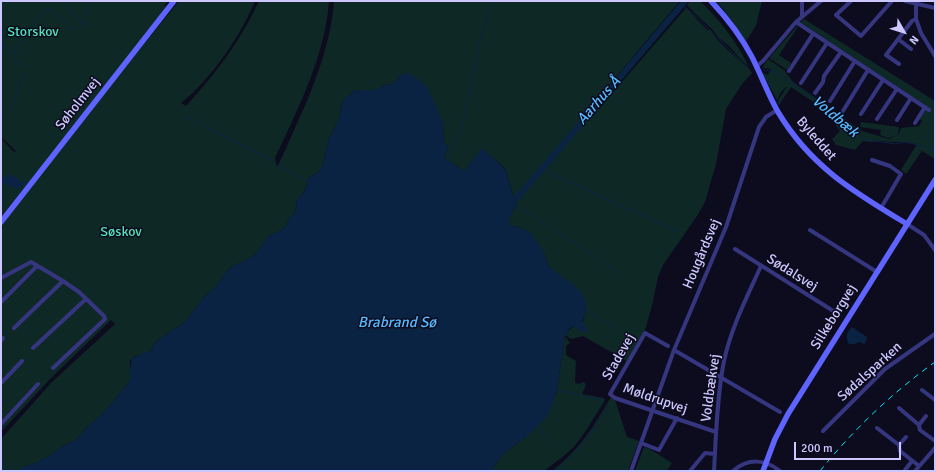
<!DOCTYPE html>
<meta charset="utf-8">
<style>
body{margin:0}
#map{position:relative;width:936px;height:472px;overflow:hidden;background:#0d0b1e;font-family:Signika,sans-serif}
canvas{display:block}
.frame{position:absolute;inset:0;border:2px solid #ccc8ff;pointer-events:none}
.north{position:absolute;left:884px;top:12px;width:40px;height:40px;-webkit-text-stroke:3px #0d0b1e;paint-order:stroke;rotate:129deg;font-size:11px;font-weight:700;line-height:16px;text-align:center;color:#ccc8ff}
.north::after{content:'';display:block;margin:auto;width:14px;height:18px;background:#ccc8ff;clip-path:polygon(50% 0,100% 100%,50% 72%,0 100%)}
.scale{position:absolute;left:794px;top:442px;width:107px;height:18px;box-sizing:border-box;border:2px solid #ccc8ff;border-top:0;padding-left:5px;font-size:12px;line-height:14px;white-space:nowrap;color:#ccc8ff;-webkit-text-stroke:3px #0d0b1e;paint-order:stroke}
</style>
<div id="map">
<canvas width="936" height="472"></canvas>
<div class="frame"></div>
<div class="north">N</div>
<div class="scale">200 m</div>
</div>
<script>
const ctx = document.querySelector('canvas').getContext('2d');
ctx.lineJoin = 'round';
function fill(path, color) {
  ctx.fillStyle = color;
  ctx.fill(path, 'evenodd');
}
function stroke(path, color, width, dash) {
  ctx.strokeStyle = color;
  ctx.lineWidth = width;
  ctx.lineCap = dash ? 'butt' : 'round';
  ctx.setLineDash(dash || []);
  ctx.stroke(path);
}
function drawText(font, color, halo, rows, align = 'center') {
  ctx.font = font + ' Signika,sans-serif';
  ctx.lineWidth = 3;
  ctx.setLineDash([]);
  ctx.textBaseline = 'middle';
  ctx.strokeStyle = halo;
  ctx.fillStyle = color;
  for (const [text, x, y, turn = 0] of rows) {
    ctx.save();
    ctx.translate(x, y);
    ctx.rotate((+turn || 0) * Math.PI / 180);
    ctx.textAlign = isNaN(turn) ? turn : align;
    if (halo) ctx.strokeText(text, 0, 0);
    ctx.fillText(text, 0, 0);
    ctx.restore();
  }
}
fill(new Path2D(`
 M 1,1 L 168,1 L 164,6 L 167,7 L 1,217 L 1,138 L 14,152 L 16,151 L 1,137 Z
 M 179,1 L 255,1 C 241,36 211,79 181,103 L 186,106 C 216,73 240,42 259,1 L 329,1 C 325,56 298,109 275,158 L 277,167 C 284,154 289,141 295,128 C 313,89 331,44 334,1 L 680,1 L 594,103 L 600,107 L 686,8 C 691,12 695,17 699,22 C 702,25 704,26 706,29 L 711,31 C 718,42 729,51 739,60 C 744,65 749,67 752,73 L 742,84 L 726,109 L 716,164 L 705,202 L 697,216 L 663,265 L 658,277 L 652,306 L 645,330 L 627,361 L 583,336 L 571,339 L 565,335 L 573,326 L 577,327 L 583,321 L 586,310 L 556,273 L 548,266 L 545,255 L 530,233 L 524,229 L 509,225 L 509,219 L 516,205 L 505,168 L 482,149 L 464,171 L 444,158 L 448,146 L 444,143 L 443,123 L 400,75 L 396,81 L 391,85 L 386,84 L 375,90 L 355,90 L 343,100 L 338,122 L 329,138 L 322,168 L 317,173 L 311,176 L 307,181 L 306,188 L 302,194 L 297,200 L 295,213 L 289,218 L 286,226 L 280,231 L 268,236 L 257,253 L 243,262 L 233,266 L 226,272 L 216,287 L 204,297 L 185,322 L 155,342 L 152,350 L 141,355 L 135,356 L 130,361 L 130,381 L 104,413 L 86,428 L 77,439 L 59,448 L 54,453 L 38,462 L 21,468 L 21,471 L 1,471 L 1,439 L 52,382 L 115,324 L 111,320 L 50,379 L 1,432 L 1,226 L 68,138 Z
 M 690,1 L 700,1 C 720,20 736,41 748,65 C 740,61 735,52 729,46 C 726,43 722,41 719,38 C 716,35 714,31 711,28 C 703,21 694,13 687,5 Z
 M 716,1 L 762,1 L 756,26 L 746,41 L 724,10 Z
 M 804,19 L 935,101 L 935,159 L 922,151 L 906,174 L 901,170 L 917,144 L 905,142 L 889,142 L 883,141 L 870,142 L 863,141 L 855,150 L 836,145 L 832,139 L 840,131 L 824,109 L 791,87 L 779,105 L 777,102 L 788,85 L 781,92 L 777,100 L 762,73 L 768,75 L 771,69 L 762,68 L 768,59 L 784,70 L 791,79 L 791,80 L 796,84 L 862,131 L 889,139 L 895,136 L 888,138 L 880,135 L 881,130 L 860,127 L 861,122 L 899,127 L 898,136 L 901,128 L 919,126 L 922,121 L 919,119 L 925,110 L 929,112 L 931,109 L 800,22 Z
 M 797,26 L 798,27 L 779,55 L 791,63 L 787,70 L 769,58 Z
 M 565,336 L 570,343 L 566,346 L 566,355 L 576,361 L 575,382 L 578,384 L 584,382 L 586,385 L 582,394 L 604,398 L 605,400 L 585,432 L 574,447 L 561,458 L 544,471 L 491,471 L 503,454 L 526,437 L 556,395 Z
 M 611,397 L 615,400 L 627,437 L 639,441 L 628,471 L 552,471 C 580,449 593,428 611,397 Z
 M 644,447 L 650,449 L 672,463 L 667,471 L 635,471 Z`), '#0e2826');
fill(new Path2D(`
 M 408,73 L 419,80 L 427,87 L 434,101 L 443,123 L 444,143 L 448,146 L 444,158 L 464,171 L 482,148 L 505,169 L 516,205 L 509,219 L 509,225 L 524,229 L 531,233 L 545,255 L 548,266 C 561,278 588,288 586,309 C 586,313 584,317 582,321 C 585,326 589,327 585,333 C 580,332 578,327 573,326 L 570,328 L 565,336 L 556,395 L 547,417 L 526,437 L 503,454 L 491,471 L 21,471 L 20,468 L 38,462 L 54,453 L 59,448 L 77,439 L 86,428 L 104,413 L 130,381 L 130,369 L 132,358 L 152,350 L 155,342 L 185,322 L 204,297 L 216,287 L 226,272 L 233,266 L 243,262 L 257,253 L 268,236 L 280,231 L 286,226 L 289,218 L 295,213 L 297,200 L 302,194 L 306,189 L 307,181 L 311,176 L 317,173 L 322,168 L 329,138 L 338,122 L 343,100 L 355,90 L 375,90 L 386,84 L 391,85 L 396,81 L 400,75 Z
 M 11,174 L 25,183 L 19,189 L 1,183 L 1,178 Z
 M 852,327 L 867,337 L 866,342 L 864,344 L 859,342 L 855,344 L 849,344 C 845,338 846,332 852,327 Z`), '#0a2343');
stroke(new Path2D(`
 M 65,4 L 76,15 L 86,28
 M 87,4 L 87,1
 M 682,4 C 704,23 722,43 743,63 L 748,66
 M 84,24 L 87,7
 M 1,44 L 13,53
 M 24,68 L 11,57 L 31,27 L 48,7 L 72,28 L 76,29
 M 763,70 L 776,72 L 835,113 L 860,139 L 896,144 L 905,142 L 923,146 L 935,152
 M 184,115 L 273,161
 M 1,118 C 14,114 18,84 24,73
 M 448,160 L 463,123 L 481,37 L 492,1
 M 278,165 L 307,181
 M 542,169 L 678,232
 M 516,205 L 620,273
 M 586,310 L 616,328
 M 557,390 L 601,400
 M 539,424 L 543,434 L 550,442
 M 575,452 L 590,435 L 607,407
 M 1,459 L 9,471
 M 555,471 L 572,456`), '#0a2343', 1);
stroke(new Path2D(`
 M 514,201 L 542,169 L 685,1`), '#0a2343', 6);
stroke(new Path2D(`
 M 851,1 L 836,15 L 861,36 L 892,1
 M 905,1 L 935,8
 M 916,4 L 916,19 L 921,33 L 935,56
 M 802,17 L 802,1
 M 796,22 L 929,110
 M 898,39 L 911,49
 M 899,64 L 886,55 L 912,21 L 916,19
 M 756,67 L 763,61 L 796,22 L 821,1
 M 789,71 L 813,34
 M 801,83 L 827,43
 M 815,93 L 823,82 L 824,76 L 841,52
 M 830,101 L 855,61
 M 843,111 L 868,70
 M 861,114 L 883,80
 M 877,119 L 897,89
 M 897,120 L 911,98
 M 915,123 L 925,107
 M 872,160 L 890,166 L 901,174 L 881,208
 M 907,224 L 924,235 L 935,250
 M 810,230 L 877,272
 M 735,249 L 838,314
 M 1,278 L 31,262 L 63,281 L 79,292 L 104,316 L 105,319 L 103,321 L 53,368
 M 1,302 L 37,266
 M 14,328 L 63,281
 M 1,341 L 3,338
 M 668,346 L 645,333 L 610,394 L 615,398 L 716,432
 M 33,348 L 86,299
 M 674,350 L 780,412
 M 1,383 L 22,361
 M 922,390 L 935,400
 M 899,408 L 919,425 L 920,430 L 935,441
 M 1,424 L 38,384
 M 919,425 L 926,416
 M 877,428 L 899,445 L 900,451 L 919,466
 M 823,431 L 885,369 L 935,334
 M 641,443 L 659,450 L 677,418
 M 899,445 L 906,437
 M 905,470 L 912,461
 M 631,471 L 674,350 L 726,227 L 759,127 L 766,117 L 777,110
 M 690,471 L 705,453 L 715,454
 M 714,471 C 716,436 717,395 724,361 C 731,328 747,297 761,266
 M 733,471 C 748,458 765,459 780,471
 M 915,471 L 935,448`), '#35367f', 4);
stroke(new Path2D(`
 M 711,1 C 727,18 741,36 752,57 C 761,75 768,94 778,112 C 811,167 854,192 907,224
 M 1,222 L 174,1
 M 763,471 L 775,439 L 788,414 L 935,180`), '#5f64ff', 5.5);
stroke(new Path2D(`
 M 820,471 C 853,430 892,393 935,362`), '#00e8f3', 1, [6, 5]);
drawText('14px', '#52e2b6', '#0d0b1e', [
 ["Storskov",33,32],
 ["Søskov",121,232]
]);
drawText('14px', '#ccc8ff', '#0d0b1e', [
 ["Søholmvej",78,104,-52],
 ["Byleddet",816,139,49],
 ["Hougårdsvej",702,254,-67],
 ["Sødalsvej",792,273,32],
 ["Silkeborgvej",834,317,-58],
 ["Stadevej",619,357,-60],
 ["Sødalsparken",870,372,-42],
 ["Voldbækvej",711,388,-82],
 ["Møldrupvej",655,399,19]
]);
drawText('italic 15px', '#56baff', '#0d0b1e', [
 ["Aarhus Å",599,101,-49],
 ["Voldbæk",835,117,40],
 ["Brabrand Sø",397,323]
]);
</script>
